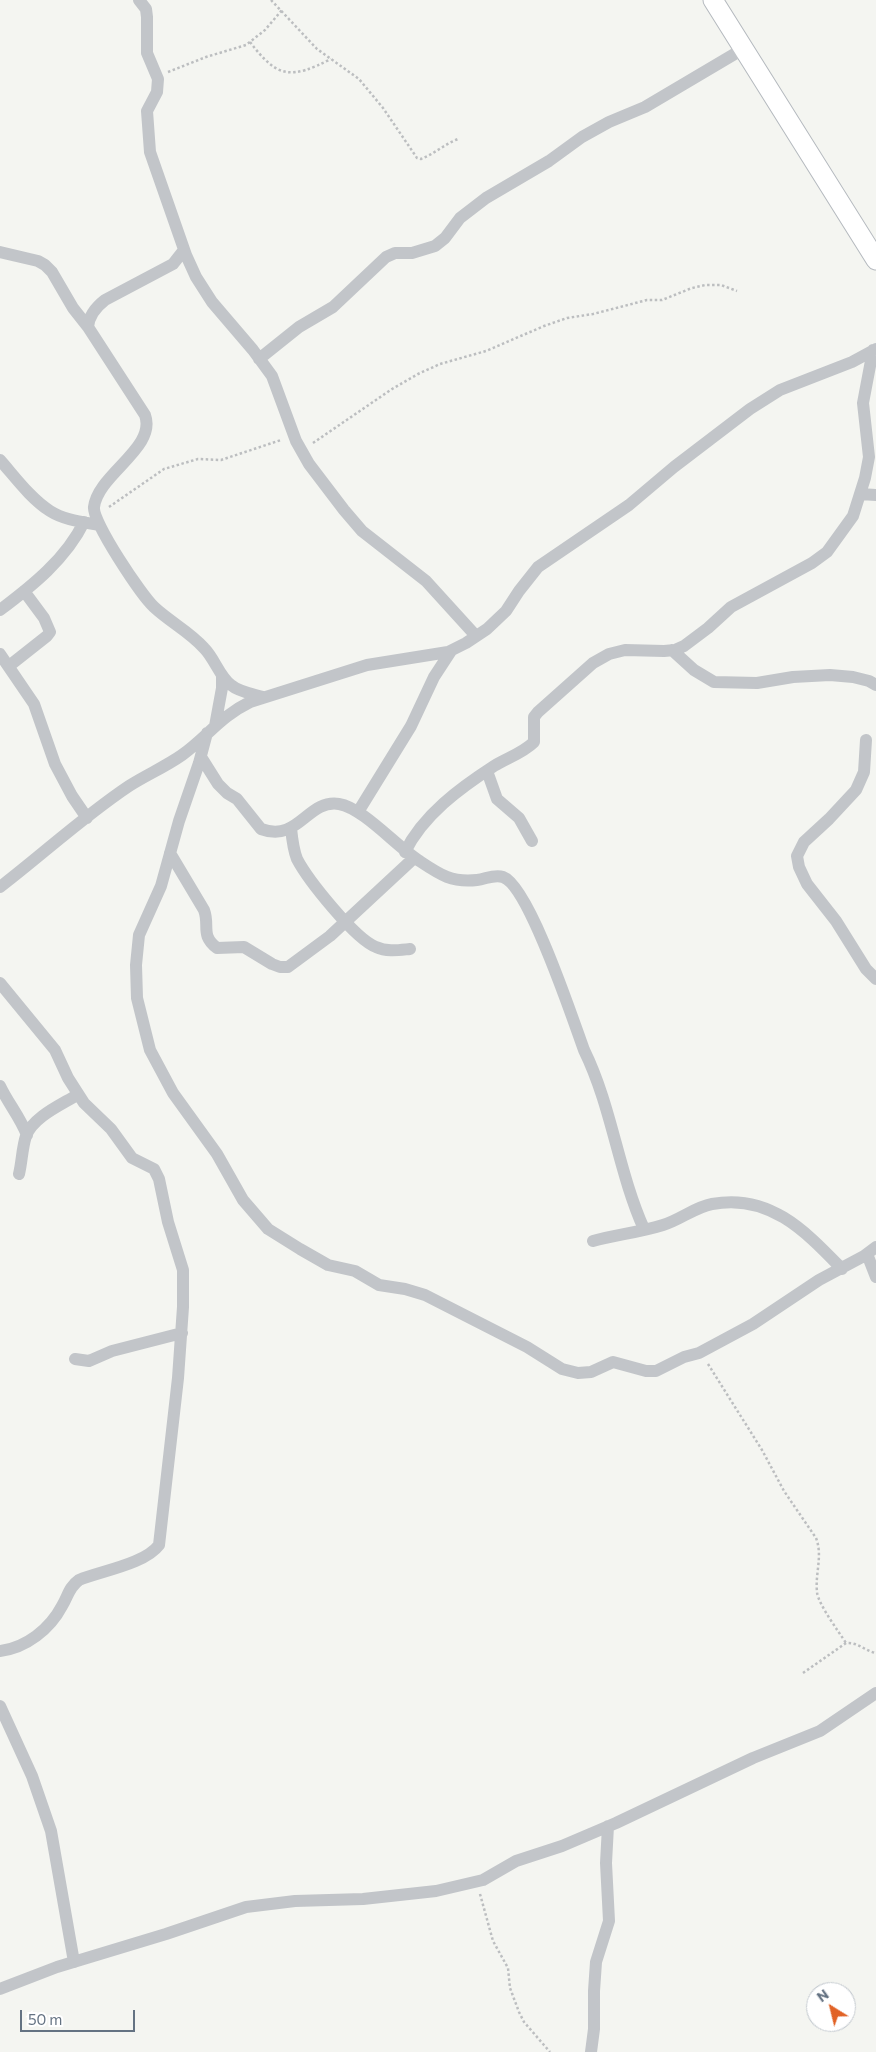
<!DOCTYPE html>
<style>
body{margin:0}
#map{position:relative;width:876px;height:2052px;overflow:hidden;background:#f4f5f1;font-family:Commissioner,sans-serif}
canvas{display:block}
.north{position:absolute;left:806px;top:1982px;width:50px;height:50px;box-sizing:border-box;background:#fff;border:1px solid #c1c7cd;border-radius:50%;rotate:324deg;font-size:14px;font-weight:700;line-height:20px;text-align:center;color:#647282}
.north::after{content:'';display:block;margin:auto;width:18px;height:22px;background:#e16225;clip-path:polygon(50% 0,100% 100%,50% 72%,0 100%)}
.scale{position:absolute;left:20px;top:2010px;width:115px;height:22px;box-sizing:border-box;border:2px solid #647282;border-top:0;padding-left:6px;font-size:15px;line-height:18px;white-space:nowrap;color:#647282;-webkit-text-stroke:4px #fff;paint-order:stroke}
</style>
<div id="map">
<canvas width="876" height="2052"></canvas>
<div class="north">N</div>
<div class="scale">50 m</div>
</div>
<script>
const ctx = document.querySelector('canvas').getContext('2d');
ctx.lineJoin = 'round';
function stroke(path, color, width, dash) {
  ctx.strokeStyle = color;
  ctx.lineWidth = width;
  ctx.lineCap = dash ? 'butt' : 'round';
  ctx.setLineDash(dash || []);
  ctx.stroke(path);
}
const secondary = new Path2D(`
 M 713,0 L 876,260`);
stroke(secondary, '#b4b9be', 21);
stroke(new Path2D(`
 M 271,0 L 317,49 L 359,79 L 383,108 L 417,158 L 421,159 C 434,154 445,144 458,139
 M 250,42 C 278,79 291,79 331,59
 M 168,72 L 206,57 L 246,45 L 265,30 L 282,10
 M 313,443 L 392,389 L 418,374 L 440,364 L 486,351 L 544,326 L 567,318 L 593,314 L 647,300 L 662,300 L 692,288 L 705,285 L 721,285 L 737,291
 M 109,507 L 164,469 L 198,459 L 221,460 L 281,440
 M 708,1364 L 762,1450 L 784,1491 L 816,1538 C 823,1556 815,1573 817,1592 C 818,1604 839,1632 846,1643
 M 803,1673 L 846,1643 C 858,1642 865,1651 876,1653
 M 480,1894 L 493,1941 L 508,1968 L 510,1988 L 519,2012 L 524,2022 L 550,2052`), '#bcbec0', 2.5, [2.5, 2.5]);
stroke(new Path2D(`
 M 139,0 L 146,9 L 147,17 L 147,53 L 158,79 L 157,92 L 147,111 L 150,152 L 186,255 L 196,277 L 212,302 L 253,350 L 272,376 L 296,441 L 309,464 L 344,510 L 362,531 L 426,581 L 476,636
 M 184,250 L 173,264 L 105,300 C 96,307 89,315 88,327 L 145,415 C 157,448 98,474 94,507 C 92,522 142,596 154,607 C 170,622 190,632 204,648 C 215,659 219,676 231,685 C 239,692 253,694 263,697
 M 0,252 L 38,261 L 45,265 L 52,272 L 73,308 L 88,327
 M 259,359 L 299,327 L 333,307 L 386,257 L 395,253 L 412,253 L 435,246 L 445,238 L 460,218 L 486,198 L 549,161 L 582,137 L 609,122 L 645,107 L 743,49
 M 0,460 C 15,477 31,499 50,511 C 64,520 83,522 99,525
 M 860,494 L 876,495
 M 0,610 C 32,586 66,559 84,522
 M 672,650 L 694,670 L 714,682 L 757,683 L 793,677 L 830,675 L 853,677 L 869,681 L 876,685
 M 0,654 L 34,704 L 55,764 L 72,796 L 87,818
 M 9,666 L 47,636 L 50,632 L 44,618 L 24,591
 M 215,726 L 222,688 L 222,675
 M 207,733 L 199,763 L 179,821 L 161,886 L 139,935 L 136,965 L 137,998 L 150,1050 L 173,1093 L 217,1154 L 243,1200 L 268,1229 L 300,1249 L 328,1265 L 355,1271 L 379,1285 L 405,1289 L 425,1295 L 527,1347 L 562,1369 L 578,1373 L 591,1372 L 613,1362 L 646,1371 L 656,1371 L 684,1357 L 699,1353 L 753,1324 L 819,1280 L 864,1256 L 876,1247
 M 866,740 L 864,772 L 856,790 L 829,819 L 804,842 L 797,856 L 799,867 L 807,884 L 836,921 L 866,969 L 876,979
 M 201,757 L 218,784 L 227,793 L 237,799 L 261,829 C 299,843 307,799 339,804 C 363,808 395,845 418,860 C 439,874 451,883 477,880 C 486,879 494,874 503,877 C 529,886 573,1020 584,1050 C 612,1107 618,1171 644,1229
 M 487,771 L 497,799 L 519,818 L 532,841
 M 358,812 L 411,726 L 434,677 L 451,651
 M 291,828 C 292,838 293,849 297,859 C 308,880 355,939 376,947 C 387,952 399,950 410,949
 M 405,852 C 423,815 460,788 494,766 C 507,758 523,753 534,742 L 534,717 L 538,712 L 593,663 L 609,654 L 625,650 L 664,651 L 675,650 L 684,646 L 708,628 L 731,607 L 812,563 L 827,552 L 853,516 L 865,478 L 869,457 L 863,403 L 873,350
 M 170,853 L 204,910 C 210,926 200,935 217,948 L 244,947 L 272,964 L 280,967 L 288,967 L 330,936 L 414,858
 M 0,887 C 43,854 84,816 129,786 C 146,775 165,767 182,755 C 207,737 221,716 250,702 L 367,665 L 448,652 L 466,643 L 487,629 L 506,611 L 519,591 L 538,567 L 629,505 L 674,467 L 750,409 L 780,390 L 852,362 L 876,349
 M 0,983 L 55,1050 L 68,1078 L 84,1103 L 111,1129 L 132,1158 L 154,1169 L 159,1179 L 168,1222 L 183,1270 L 183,1307 L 178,1378 L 159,1545 C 145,1564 101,1571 79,1580 C 69,1587 68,1596 62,1606 C 50,1629 26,1648 0,1651
 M 0,1086 C 8,1103 20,1117 27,1135
 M 19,1174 C 22,1162 22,1148 26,1136 C 33,1117 61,1105 77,1095
 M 593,1241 C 615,1235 641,1232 663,1225 C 680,1220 695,1207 712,1204 C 770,1193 806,1232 842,1269
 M 867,1254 L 876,1277
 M 75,1359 L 89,1361 L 112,1351 L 182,1333
 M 0,1706 L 32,1776 L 51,1831 L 74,1962
 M 0,1989 L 57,1967 L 166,1934 L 246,1907 L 295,1901 L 363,1899 L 436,1891 L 483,1880 L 516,1861 L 562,1846 L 616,1823 L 753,1758 L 820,1731 L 876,1693
 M 591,2052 L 594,2029 L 594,1991 L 596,1962 L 609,1921 L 606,1863 L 608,1826`), '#c2c5c9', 12);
stroke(secondary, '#fff', 19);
</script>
